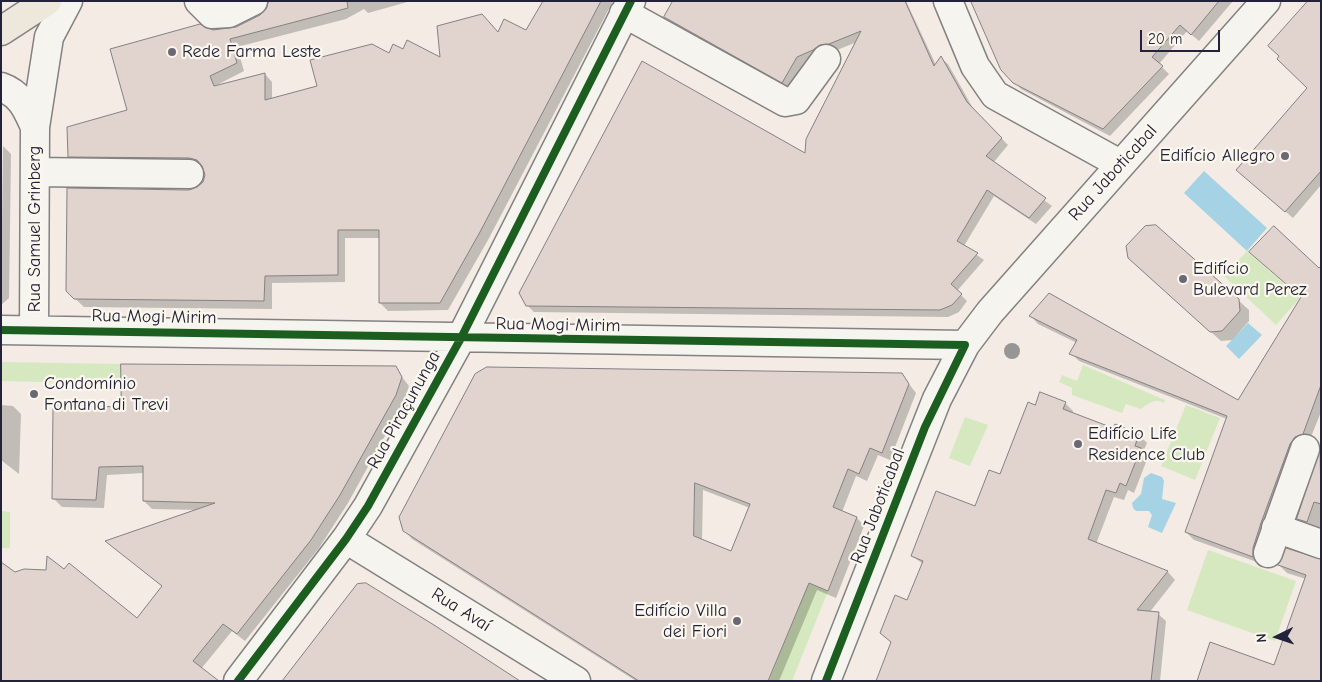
<!DOCTYPE html>
<meta charset="utf-8">
<style>
body{margin:0}
#map{position:relative;width:1322px;height:682px;overflow:hidden;background:#f3ebe4;font-family:"Comic Neue",sans-serif}
canvas{display:block}
.frame{position:absolute;inset:0;border:2px solid #22223b;pointer-events:none}
.north{position:absolute;left:1252px;top:612px;width:50px;height:50px;-webkit-text-stroke:4px #fbf7ec;paint-order:stroke;rotate:266deg;font-size:14px;font-weight:700;line-height:20px;text-align:center;color:#22223b}
.north::after{content:'';display:block;margin:auto;width:18px;height:22px;background:#22223b;clip-path:polygon(50% 0,100% 100%,50% 72%,0 100%)}
.scale{position:absolute;left:1140px;top:30px;width:80px;height:22px;box-sizing:border-box;border:2px solid #22223b;border-top:0;padding-left:6px;font-size:15px;line-height:18px;white-space:nowrap;color:#22223b;-webkit-text-stroke:4px #fbf7ec;paint-order:stroke}
</style>
<div id="map">
<canvas width="1322" height="682"></canvas>
<div class="frame"></div>
<div class="north">N</div>
<div class="scale">20 m</div>
</div>
<script>
const ctx = document.querySelector('canvas').getContext('2d');
ctx.lineJoin = 'round';
function fill(path, color) {
  ctx.fillStyle = color;
  ctx.fill(path, 'evenodd');
}
function stroke(path, color, width, dash) {
  ctx.strokeStyle = color;
  ctx.lineWidth = width;
  ctx.lineCap = dash ? 'butt' : 'round';
  ctx.setLineDash(dash || []);
  ctx.stroke(path);
}
function drawText(font, color, halo, rows, align = 'center') {
  ctx.font = font + ' "Comic Neue",sans-serif';
  ctx.lineWidth = 4.5;
  ctx.setLineDash([]);
  ctx.textBaseline = 'middle';
  ctx.strokeStyle = halo;
  ctx.fillStyle = color;
  for (const [text, x, y, turn = 0] of rows) {
    ctx.save();
    ctx.translate(x, y);
    ctx.rotate((+turn || 0) * Math.PI / 180);
    ctx.textAlign = isNaN(turn) ? turn : align;
    if (halo) ctx.strokeText(text, 0, 0);
    ctx.fillText(text, 0, 0);
    ctx.restore();
  }
}
fill(new Path2D(`
 M 1247,251 L 1300,298 L 1276,325 L 1224,276 Z
 M 1,362 L 121,364 L 121,384 L 1,381 Z
 M 1083,365 L 1165,400 L 1164,403 C 1154,398 1149,403 1141,409 L 1126,404 L 1122,413 L 1072,395 L 1072,388 L 1059,382 L 1062,375 L 1077,381 Z
 M 1186,405 L 1220,418 L 1195,480 L 1161,466 Z
 M 965,417 L 988,425 L 970,466 L 949,458 Z
 M 1,511 L 10,512 L 10,548 L 1,548 Z
 M 1208,550 L 1296,581 L 1275,641 L 1187,610 Z
 M 794,577 L 828,591 L 792,681 L 769,681 L 800,605 Z`), '#d6e8c0');
fill(new Path2D(`
 M 1204,171 L 1267,228 L 1247,251 L 1184,193 Z
 M 1248,323 L 1262,335 L 1239,359 L 1226,346 Z
 M 1151,473 L 1162,477 L 1164,481 L 1162,499 L 1176,503 L 1162,533 L 1148,527 L 1152,515 L 1149,511 L 1136,511 L 1133,508 L 1132,503 L 1141,494 L 1144,478 Z`), '#a5d3e5');
fill(new Path2D(`
 M 270,1 L 411,1 L 368,13 L 364,9 L 346,19 L 237,47 L 244,71 L 213,87 L 265,74 L 272,82 L 272,99 L 319,87 L 389,54 L 404,51 L 442,60 L 498,33 L 526,32 L 544,1 L 613,1 L 488,240 L 448,310 L 388,311 L 380,303 L 380,238 L 345,238 L 345,282 L 272,283 L 272,309 L 84,307 L 67,291 L 189,191 L 198,188 L 204,182 L 206,174 L 204,168 L 198,166 L 77,164 L 69,156 L 128,111 L 206,30 L 231,30 L 261,16 L 267,10 Z
 M 674,1 L 906,1 L 936,65 L 941,58 L 948,64 L 974,110 L 1008,145 L 993,163 L 1052,206 L 1036,224 L 994,196 L 964,246 L 984,260 L 957,291 L 967,301 L 959,312 L 948,317 L 534,312 L 527,305 L 807,156 L 857,42 L 837,50 L 827,51 L 820,57 L 804,63 L 790,89 L 673,24 L 666,17 Z
 M 973,1 L 1233,1 L 1199,41 L 1187,31 L 1159,64 L 1169,74 L 1110,136 L 1021,89 L 1002,69 Z
 M 1321,1 L 1321,185 L 1293,218 L 1245,177 L 1309,88 Z
 M 3,146 L 11,154 L 9,298 L 1,305 Z
 M 1139,268 L 1238,300 L 1249,310 L 1249,321 L 1232,340 L 1221,341 Z
 M 1321,268 L 1321,412 L 1260,563 L 1194,540 L 1186,532 L 1227,419 L 1079,361 L 1071,353 L 1077,343 L 1038,324 L 1031,316 L 1238,402 Z
 M 395,368 L 409,386 L 403,403 L 348,503 L 319,548 L 245,641 L 232,631 L 201,669 L 15,574 L 137,620 L 163,587 L 108,542 L 199,510 L 152,509 L 144,501 L 144,473 L 107,475 L 104,508 L 62,507 L 54,499 L 122,408 Z
 M 902,375 L 916,393 L 890,460 L 878,455 L 867,481 L 856,476 L 842,512 L 857,518 L 864,526 L 836,598 L 817,590 L 779,681 L 636,681 L 412,539 L 404,530 ZM 703,490 L 750,508 L 731,553 L 702,541 Z
 M 1065,403 L 1073,411 L 1072,414 L 1114,430 L 1115,426 L 1139,435 L 1147,443 L 1143,452 L 1148,457 L 1134,493 L 1128,490 L 1124,500 L 1114,497 L 1096,544 L 1168,572 L 1175,580 L 1149,613 L 1158,614 L 1166,621 L 1160,681 L 877,681 L 923,564 L 912,556 L 976,508 L 1000,476 L 1036,407 Z
 M 1,405 L 13,406 L 21,414 L 19,474 L 1,460 Z
 M 1321,450 L 1321,532 L 1306,526 L 1298,518 Z
 M 1321,560 L 1275,666 L 1306,579 L 1287,573 L 1279,565 Z`), '#0003');
const building = new Path2D(`
 M 269,1 L 347,1 L 348,8 L 230,39 L 237,63 L 210,76 L 214,86 L 265,73 L 265,100 L 317,86 L 310,60 L 372,44 L 389,53 L 393,44 L 403,49 L 407,40 L 440,57 L 437,26 L 482,14 L 498,32 L 504,19 L 526,30 L 543,1 L 601,1 L 480,232 L 440,303 L 379,303 L 379,230 L 338,230 L 338,275 L 265,276 L 264,301 L 74,299 L 66,291 L 67,188 L 189,190 L 197,187 L 203,182 L 205,175 L 202,166 L 197,160 L 189,158 L 68,157 L 67,127 L 127,110 L 110,49 L 200,24 L 213,30 L 236,27 L 260,15 L 266,9 Z
 M 673,1 L 905,1 L 934,66 L 941,56 L 967,102 L 1002,138 L 986,156 L 1046,198 L 1029,218 L 987,190 L 957,241 L 978,253 L 951,284 L 962,294 L 952,305 L 940,310 L 526,306 L 519,293 L 642,61 L 805,153 L 806,139 L 861,31 L 829,44 L 820,45 L 813,50 L 797,57 L 782,83 L 664,17 Z
 M 971,1 L 1219,1 L 1191,35 L 1180,25 L 1152,57 L 1163,66 L 1103,129 L 1013,83 L 1001,70 Z
 M 1308,1 L 1321,1 L 1321,171 L 1285,212 L 1236,170 L 1307,88 L 1277,59 L 1279,56 L 1268,46 Z
 M 1156,225 L 1239,299 L 1240,311 L 1222,331 L 1210,332 L 1128,258 L 1126,246 L 1145,226 Z
 M 1274,226 L 1319,268 L 1321,266 L 1321,385 L 1303,434 L 1295,437 L 1290,444 L 1261,523 L 1253,548 L 1253,557 L 1185,532 L 1227,416 L 1069,354 L 1077,340 L 1029,316 L 1049,293 L 1238,400 L 1301,297 L 1249,252 Z
 M 121,364 L 396,366 L 402,377 L 396,395 L 340,495 L 311,540 L 237,634 L 223,624 L 193,661 L 219,681 L 1,681 L 1,562 L 15,572 L 24,569 L 46,570 L 47,556 L 64,569 L 69,563 L 137,618 L 162,586 L 105,541 L 215,503 L 143,501 L 143,466 L 99,467 L 96,500 L 52,499 L 53,405 L 121,407 Z
 M 487,367 L 902,373 L 909,384 L 882,453 L 870,448 L 859,474 L 848,469 L 833,507 L 857,517 L 828,591 L 809,583 L 768,681 L 639,681 L 403,531 L 399,517 L 475,374 ZM 695,483 L 750,504 L 731,551 L 694,536 Z
 M 1040,392 L 1066,402 L 1063,409 L 1113,428 L 1115,424 L 1139,434 L 1135,446 L 1141,448 L 1126,486 L 1120,483 L 1116,493 L 1106,490 L 1088,539 L 1168,571 L 1137,610 L 1159,612 L 1151,681 L 876,681 L 891,642 L 880,633 L 895,595 L 907,600 L 923,561 L 911,556 L 936,491 L 975,506 L 989,470 L 1000,474 L 1028,402 L 1035,405 Z
 M 1320,447 L 1321,504 L 1314,502 L 1307,522 L 1297,519 Z
 M 1286,548 L 1321,559 L 1321,681 L 1197,681 L 1210,642 L 1274,665 L 1306,575 L 1278,565 Z
 M 366,583 L 434,625 L 520,681 L 282,681 L 357,584 Z`);
fill(building, '#e1d3cd');
stroke(building, '#848183', 1);
const minor = new Path2D(`
 M 199,1 L 212,14 L 229,13 L 253,1
 M 948,1 L 975,66 L 995,95 L 1120,164
 M 624,13 L 785,102 L 796,100 L 826,59
 M 1,87 C 21,94 27,109 35,127
 M 35,172 L 189,174
 M 1,330 L 965,345
 M 34,330 L 35,127 L 49,37 L 68,1
 M 1276,528 L 1321,544
 M 346,539 L 576,681
 M 1268,553 L 1305,449
 M 238,681 L 346,539 L 368,506 L 461,338 L 631,1
 M 826,681 L 937,399 L 965,345 L 990,312 L 1266,1`);
const highway = new Path2D(`
 M 1,31 L 47,1`);
stroke(minor, '#848183', 31);
stroke(highway, '#848183', 31);
stroke(minor, '#f6f4ef', 28);
stroke(highway, '#ede7dc', 28);
stroke(new Path2D(`
 M 1,330 L 965,345 L 925,427 L 826,681
 M 238,681 L 346,539 L 368,506 L 461,338 L 631,1`), '#1b5e20', 8);
ctx.fillStyle = '#969795';
for (const [x, y] of [
 [1012,351]
]) {
  ctx.beginPath();
  ctx.arc(x, y, 8, 0, 2 * Math.PI);
  ctx.fill();
}
for (const [x, y, r, color] of [
 [172,52,5,"#6b6876"],
 [1285,156,5,"#6b6876"],
 [1183,279,5,"#6b6876"],
 [34,394,5,"#6b6876"],
 [1078,444,5,"#6b6876"],
 [737,621,5,"#6b6876"]
]) {
  const dot = new Path2D();
  dot.arc(x, y, r, 0, 2 * Math.PI);
  ctx.fillStyle = color;
  ctx.fill(dot);
  stroke(dot, '#fbf7ec', 2);
}
drawText('18px', '#22223b', '#fbf7ec', [
 ["Rede Farma Leste",182,52],
 ["Edifício Allegro",1275,156,"right"],
 ["Edifício",1193,269],
 ["Bulevard Perez",1193,290],
 ["Condomínio",44,384],
 ["Fontana di Trevi",44,405],
 ["Edifício Life",1088,434],
 ["Residence Club",1088,455],
 ["Edifício Villa",727,611,"right"],
 ["dei Fiori",727,632,"right"]
], 'left');
drawText('18px', '#22223b', '#fbf7ec', [
 ["Rua Jaboticabal",1113,173,-48],
 ["Rua Samuel Grinberg",35,229,-90],
 ["Rua Mogi Mirim",154,317,1],
 ["Rua Mogi Mirim",558,325,1],
 ["Rua Piraçununga",404,410,-61],
 ["Rua Jaboticabal",878,506,-69],
 ["Rua Avaí",461,610,32]
]);
</script>
